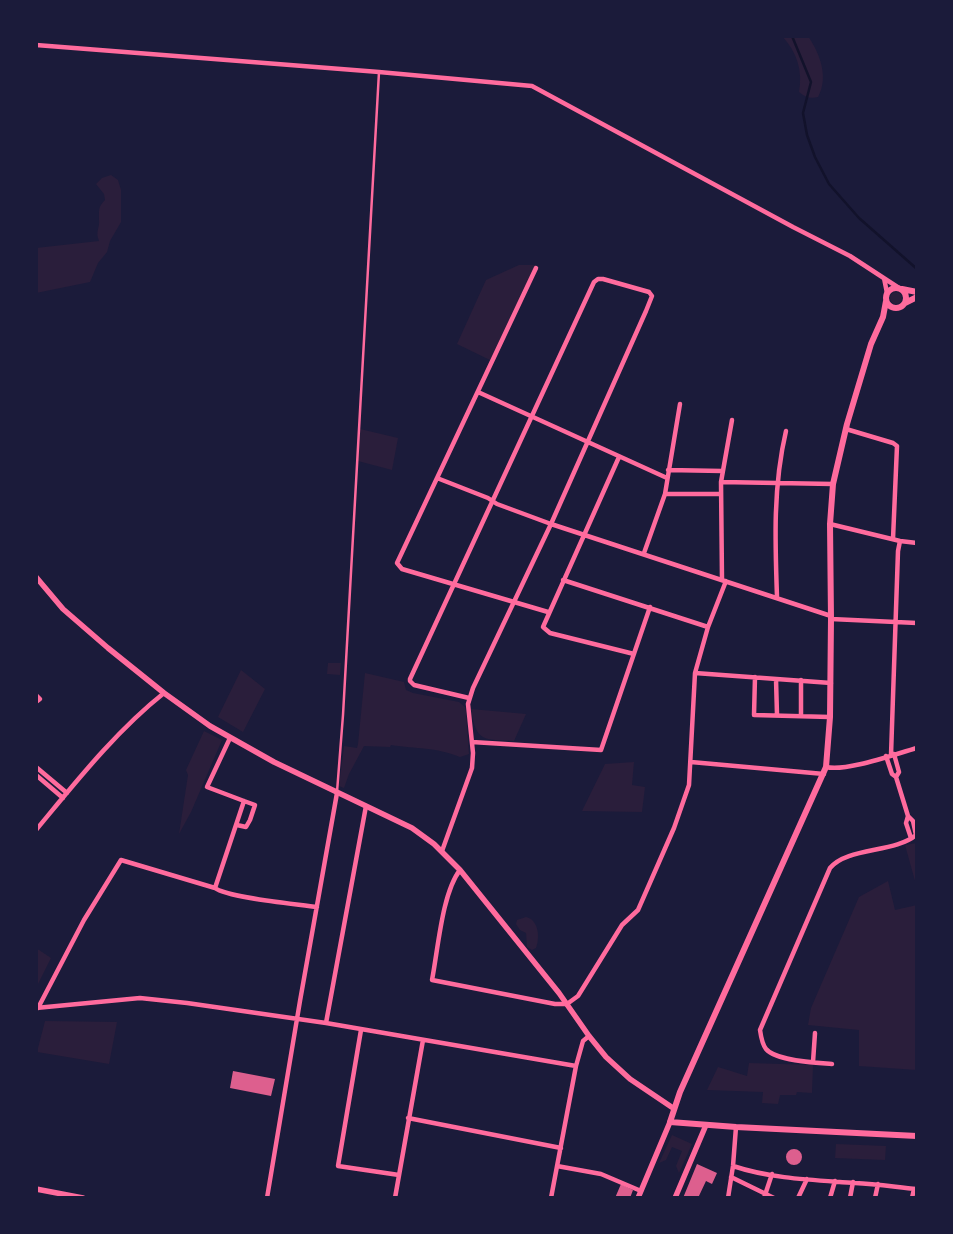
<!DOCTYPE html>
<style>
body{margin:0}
#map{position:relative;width:953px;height:1234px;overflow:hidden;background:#1b1b3a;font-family:"Nunito Sans",sans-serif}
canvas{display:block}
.frame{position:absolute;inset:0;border:38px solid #1b1b3a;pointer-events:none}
</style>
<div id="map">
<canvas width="953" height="1234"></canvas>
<div class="frame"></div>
</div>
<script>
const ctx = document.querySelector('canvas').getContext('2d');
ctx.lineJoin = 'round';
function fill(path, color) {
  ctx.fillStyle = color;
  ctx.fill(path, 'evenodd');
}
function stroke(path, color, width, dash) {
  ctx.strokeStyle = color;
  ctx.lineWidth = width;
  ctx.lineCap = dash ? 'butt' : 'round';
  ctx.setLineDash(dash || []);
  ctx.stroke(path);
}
fill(new Path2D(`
 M 782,36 L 808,36 C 820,54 829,77 818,97 C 810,99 805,97 799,92 C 803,71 797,52 782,36 Z
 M 111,175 L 118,180 L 121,190 L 121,222 L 110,241 L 107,252 L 98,263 L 90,282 L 36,293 L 36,248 L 99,241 C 95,231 100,228 99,220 C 99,210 98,207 105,200 L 104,194 L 96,184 L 102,178 Z
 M 519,265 L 536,265 L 490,360 L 457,344 L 486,280 Z
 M890 298a6 6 0 1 1 12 0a6 6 0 1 1-12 0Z
 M 360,429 L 398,438 L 392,470 L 358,461 Z
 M 328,663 L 341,663 L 340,675 L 327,674 Z
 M 241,670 L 265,689 L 243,732 L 218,717 Z
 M 365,673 L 404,682 L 406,690 L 413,693 L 459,702 L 465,707 L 466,712 L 469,754 L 460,757 C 435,747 417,749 391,745 L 390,747 L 364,746 L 349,774 L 344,788 L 339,786 L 344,746 L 357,748 L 358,744 Z
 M 471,709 L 526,714 L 514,741 C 484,739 476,743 471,709 Z
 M 204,731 L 222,740 L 191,812 L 179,834 L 188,775 L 186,770 Z
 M 634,762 L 632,785 L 645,787 L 642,812 L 582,811 L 605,764 Z
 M 917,843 L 917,888 L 905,845 Z
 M 888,881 L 895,910 L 917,905 L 917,1070 L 859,1066 L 859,1030 L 808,1025 L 811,1008 L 859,897 Z
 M 526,917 C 539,920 540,938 536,948 L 532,950 L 527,947 L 526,933 L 520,930 L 516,924 L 517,920 Z
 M 36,948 L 51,958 L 36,988 Z
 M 45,1021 L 117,1022 L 109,1064 L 37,1052 Z
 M 749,1063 L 813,1065 L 812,1093 L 797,1092 L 796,1095 L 780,1095 L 778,1104 L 762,1103 L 763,1092 L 707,1090 L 718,1067 L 747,1076 Z
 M 672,1135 L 692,1144 L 679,1173 L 676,1166 L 682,1151 L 672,1147 L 666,1160 L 659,1163 Z
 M 836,1144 L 886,1146 L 885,1160 L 835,1158 Z`), '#2a1e3b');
stroke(new Path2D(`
 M 792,36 L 811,82 L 803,113 L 807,135 L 815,157 L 829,184 L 859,218 L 917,269`), '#12122b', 2.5);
fill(new Path2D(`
 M 233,1071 L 275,1079 L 271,1096 L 230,1088 Z
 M786 1157a8 8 0 1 1 16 0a8 8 0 1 1-16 0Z
 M 697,1164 L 717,1173 L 712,1184 L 706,1181 L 698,1198 L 683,1198 Z
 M 621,1184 L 633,1190 L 630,1198 L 615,1198 Z`), '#dd5f8e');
stroke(new Path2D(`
 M 337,792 L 343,715 L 379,72`), '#ff6b9d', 2.5);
stroke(new Path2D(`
 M 36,45 L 379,72 L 532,86 L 793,227 L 850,256 L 899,288
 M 536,268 L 397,563 L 402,569 L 548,612
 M 884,278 L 887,293
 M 478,392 L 667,478
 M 846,429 L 893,443 L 897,446 L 893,539
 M 619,457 L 543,627 L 550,633 L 634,654
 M 668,470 L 722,471
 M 437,478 L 488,498 L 497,504 L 551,524 L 831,616
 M 721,482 L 833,484
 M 665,494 L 721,494
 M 830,524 L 900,541 L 917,543
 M 644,553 L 665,494 L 680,404
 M 563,580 L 708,627
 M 722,580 L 721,482 L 732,420
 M 777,597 C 775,541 773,486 786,431
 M 831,619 L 917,623
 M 695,673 L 831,683
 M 755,677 L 754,715 L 830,717
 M 776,679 L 777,715
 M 36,695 L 40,699 L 36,702
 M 801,715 L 801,680
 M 230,738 L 207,787 L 244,801
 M 472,742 L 601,750 L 650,607
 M 894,754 L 899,772 L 896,777
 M 891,755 L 898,551 L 900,541
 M 691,762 L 824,774
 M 36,767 L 67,793
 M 826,767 C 846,772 895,754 917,748
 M 36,775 L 63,798
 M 908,816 L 906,823 L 911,838
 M 36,830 C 75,783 116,731 164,693
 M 442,851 L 472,768 L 473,753 L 468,704 L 473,688 L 551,524 L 646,311 L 652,296 L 649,292 L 603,279 L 598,279 L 594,282 L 410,679 L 410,681 L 414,685 L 469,698
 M 460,870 C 442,893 438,950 432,980 L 555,1004 L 567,1004 L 578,996 L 622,925 L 638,910 L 674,828 L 689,785 L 695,673 L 708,627 L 726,581
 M 215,888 L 244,801 L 255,805 L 250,820 L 246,827 L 237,825
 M 36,1008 L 140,998 L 187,1003 L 326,1023 L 576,1066
 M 38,1008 L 84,920 L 121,860 L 215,888 C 228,898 297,904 317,907
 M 326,1023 L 366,806
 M 361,1030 L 338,1166 L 399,1175
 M 813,1062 L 815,1033
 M 832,1064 C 817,1063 776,1061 766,1049 C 762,1044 761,1037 760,1030 L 830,868 C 847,847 895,853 916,835 L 913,821 L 908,816 L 896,777 L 892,774 L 886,756
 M 408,1118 L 561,1148
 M 557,1166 L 601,1174 L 641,1191
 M 733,1166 C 772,1179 815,1180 855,1183 C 876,1184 896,1187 917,1189
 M 731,1177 L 774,1198
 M 267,1198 L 300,1001 L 337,793
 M 395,1198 L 423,1040
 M 551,1198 L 576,1066 L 583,1041 L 589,1036
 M 728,1198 L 733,1166 L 736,1127
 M 764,1198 L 772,1174
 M 798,1198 L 807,1179
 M 830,1198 L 835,1181
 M 850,1198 L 853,1182
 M 875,1198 L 878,1184
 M 912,1198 L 914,1189`), '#ff6b9d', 4.5);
stroke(new Path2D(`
 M 36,577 L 63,609 L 108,648 L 164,693 L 210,726 L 274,762 L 412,828 L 434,844 L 460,870 L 559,993 L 589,1036 L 606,1057 L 630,1079 L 673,1108
 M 36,1189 L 83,1198
 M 638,1198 L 670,1122
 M 675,1198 L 706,1125`), '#ff6b9d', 5.5);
stroke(new Path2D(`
 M886 298a10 10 0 1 1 20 0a10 10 0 1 1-20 0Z
 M 902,289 L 917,292
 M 886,301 L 883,317 L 871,344 L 847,424 L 833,484 L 830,524 L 831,619 L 830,717 L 826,767 L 680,1092 L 670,1122 L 736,1127 L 917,1136
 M 905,303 L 917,297`), '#ff6b9d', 6);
</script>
